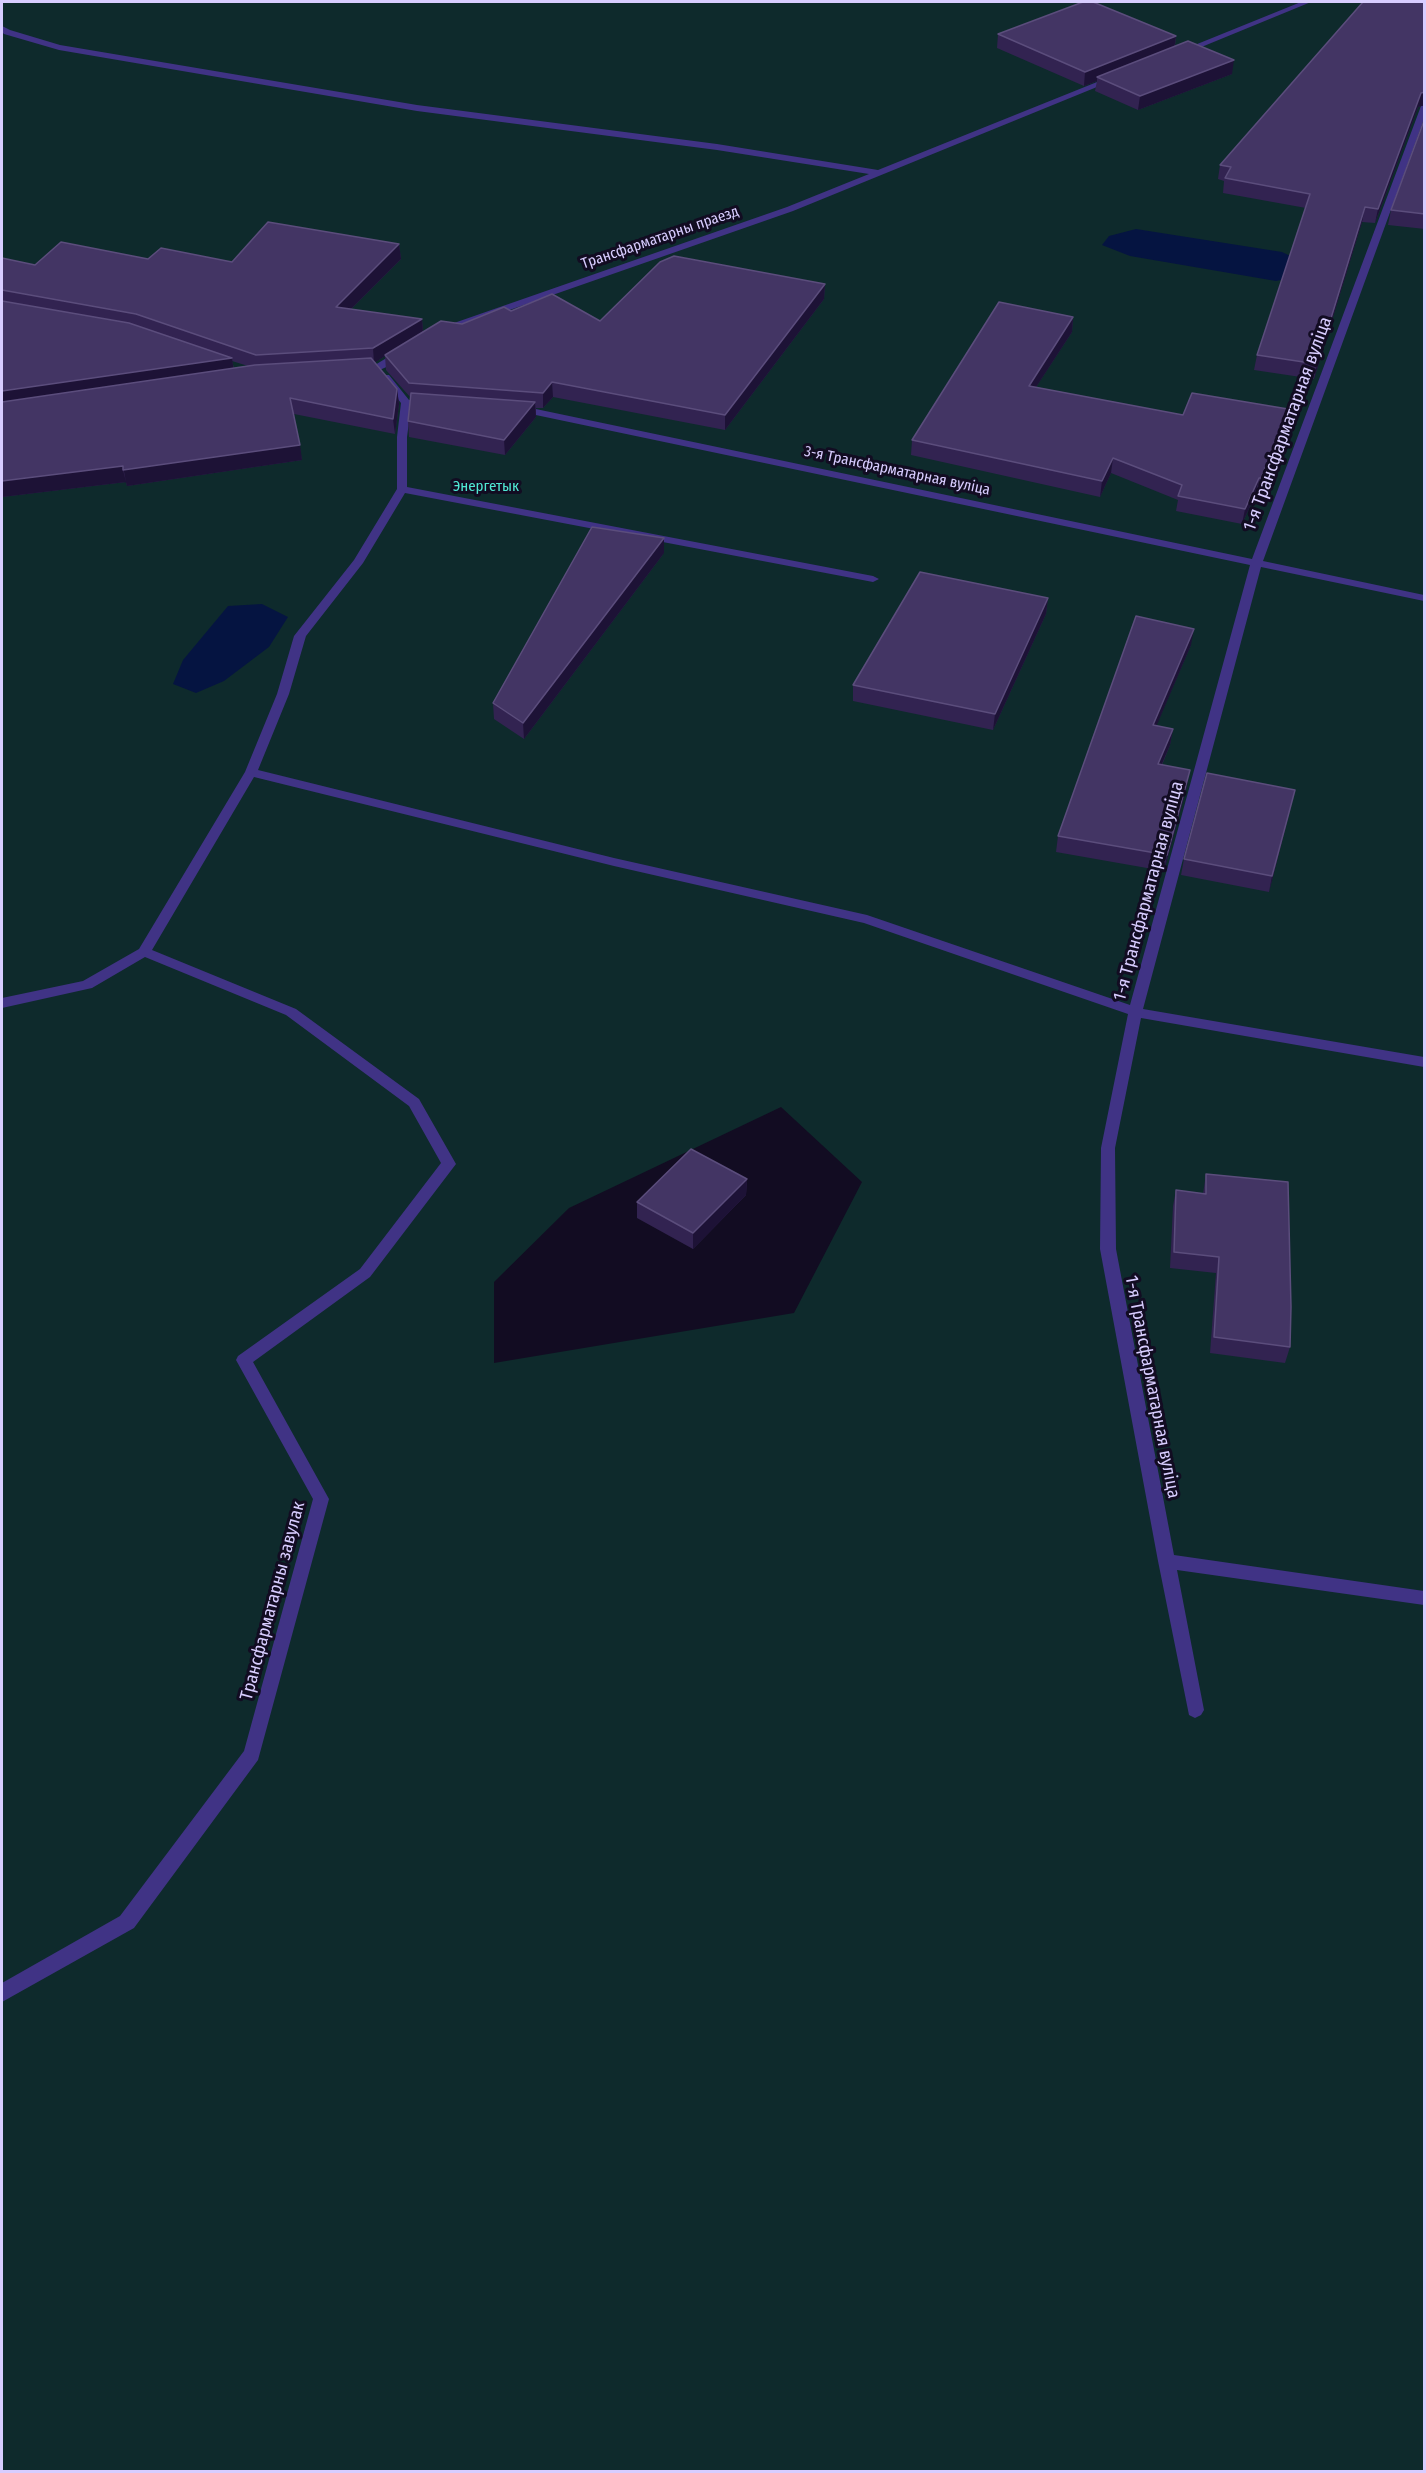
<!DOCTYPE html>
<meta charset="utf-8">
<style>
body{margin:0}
#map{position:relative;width:1426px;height:2473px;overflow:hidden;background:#120c22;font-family:"Fira Sans Condensed",sans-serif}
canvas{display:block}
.frame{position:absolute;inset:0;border:3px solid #d8cdff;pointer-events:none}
</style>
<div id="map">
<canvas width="1426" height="2473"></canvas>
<div class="frame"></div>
</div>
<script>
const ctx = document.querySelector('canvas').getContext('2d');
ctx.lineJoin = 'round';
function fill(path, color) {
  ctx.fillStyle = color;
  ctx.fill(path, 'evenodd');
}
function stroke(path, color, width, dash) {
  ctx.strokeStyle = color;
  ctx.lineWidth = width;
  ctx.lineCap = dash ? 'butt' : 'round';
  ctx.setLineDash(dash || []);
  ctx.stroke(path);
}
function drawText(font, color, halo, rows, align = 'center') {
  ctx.font = font + ' "Fira Sans Condensed",sans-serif';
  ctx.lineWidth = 6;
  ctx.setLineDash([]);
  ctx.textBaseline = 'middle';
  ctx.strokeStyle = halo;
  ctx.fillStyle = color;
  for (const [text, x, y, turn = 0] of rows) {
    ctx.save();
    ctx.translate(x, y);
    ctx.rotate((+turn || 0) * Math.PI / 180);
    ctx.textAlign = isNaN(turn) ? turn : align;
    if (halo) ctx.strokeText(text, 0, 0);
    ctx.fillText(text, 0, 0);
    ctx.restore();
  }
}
fill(new Path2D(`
 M 2,2 L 1424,2 L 1424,2471 L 2,2471 ZM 781,1107 L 862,1182 L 794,1313 L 494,1363 L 494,1282 L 569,1208 Z`), '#0e2a2c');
fill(new Path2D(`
 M 1136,229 L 1282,252 L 1303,262 L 1301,276 L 1276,281 L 1130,256 L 1102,245 L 1109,236 Z
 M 262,604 L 288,617 L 269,647 L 224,681 L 196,693 L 173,684 L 183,660 L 228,606 Z`), '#051441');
fill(new Path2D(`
 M 1301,2 L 1311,2 L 1182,55 L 1175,53 Z
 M 2,26 L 10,30 L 60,45 L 417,105 L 717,144 L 878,170 L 1112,76 L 1119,78 L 793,211 L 438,335 L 433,332 L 434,330 L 787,207 L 869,174 L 717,150 L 417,111 L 59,50 L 4,34 L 2,32 Z
 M 1421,106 L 1424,106 L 1424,119 L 1263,561 L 1424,595 L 1424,601 L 1261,567 L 1143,1009 L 1424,1057 L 1424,1067 L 1141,1018 L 1115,1148 L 1116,1249 L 1174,1555 L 1424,1591 L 1424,1605 L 1177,1570 L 1204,1710 L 1201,1715 L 1195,1718 L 1189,1715 L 1158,1561 L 1100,1249 L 1101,1148 L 1128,1014 L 864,923 L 614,866 L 254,777 L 152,950 L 296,1009 L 419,1099 L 456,1164 L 370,1277 L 253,1362 L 329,1499 L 258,1760 L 134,1928 L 2,2002 L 2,1983 L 120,1916 L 244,1751 L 313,1499 L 236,1360 L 238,1356 L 360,1269 L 441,1163 L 409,1106 L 286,1015 L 145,957 L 92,988 L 2,1008 L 2,998 L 83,981 L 139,949 L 245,772 L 277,694 L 294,636 L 354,560 L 397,489 L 397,437 L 401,403 L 380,377 L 381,375 L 389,375 L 409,400 L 430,402 L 435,405 L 430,408 L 411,407 L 407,437 L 407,487 L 873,576 L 879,579 L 873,582 L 405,493 L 363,563 L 306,636 L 289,694 L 258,770 L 614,858 L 867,915 L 1130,1005 L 1250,565 L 531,414 L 516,413 L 511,410 L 516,407 L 531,408 L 1252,559 Z
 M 398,351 L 407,353 C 395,364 368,380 353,369 L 358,366 L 375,365 Z`), '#403385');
fill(new Path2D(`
 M 1425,2 L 1425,105 L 1418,107 L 1375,223 L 1362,222 L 1314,379 L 1254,370 L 1257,355 L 1306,208 L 1223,193 L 1224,181 L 1218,179 L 1220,165 Z
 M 998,34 L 1176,36 L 1175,46 L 1232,74 L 1138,110 L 1095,91 L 1097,81 L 1084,86 L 997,48 Z
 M 1425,118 L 1425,229 L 1388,225 L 1391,210 Z
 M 399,244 L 401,259 L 351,309 L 422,319 L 423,332 L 462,324 L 511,311 L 600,321 L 825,284 L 824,299 L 725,430 L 553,397 L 543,408 L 536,408 L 536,417 L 505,455 L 409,437 L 408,421 L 411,398 L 386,370 L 385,356 L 375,362 L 397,389 L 399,404 L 395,434 L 294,414 L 302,460 L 127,486 L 126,482 L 2,497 L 2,258 L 35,265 L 148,259 L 232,262 ZM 232,361 L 248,366 L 234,368 Z
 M 1073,317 L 1072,332 L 1036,387 L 1183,415 L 1288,409 L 1285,424 L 1258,494 L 1256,493 L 1242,524 L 1176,511 L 1178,500 L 1111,473 L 1100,497 L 911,455 L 912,440 Z
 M 664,553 L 524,739 L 494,719 L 493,703 Z
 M 1048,598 L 1046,614 L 993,730 L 853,701 L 853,685 Z
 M 1191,645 L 1156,726 L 1173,729 L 1170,745 L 1162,765 L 1187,786 L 1164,871 L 1056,852 L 1058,836 Z
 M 1291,806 L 1269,892 L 1181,875 L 1184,859 Z
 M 1206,1174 L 1290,1347 L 1285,1363 L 1210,1353 L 1216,1273 L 1170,1268 L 1173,1206 L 1176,1190 L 1203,1194 Z
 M 747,1179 L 746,1195 L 693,1249 L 637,1218 L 637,1202 Z`), '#322351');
fill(new Path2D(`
 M 1176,36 L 1174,50 L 1097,77 L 1097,81 L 1084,86 L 1085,72 Z
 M 1234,60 L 1232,74 L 1138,110 L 1140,96 Z
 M 1425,92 L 1425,105 L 1418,107 L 1375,223 L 1378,209 L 1421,93 Z
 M 1365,207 L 1362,222 L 1314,379 L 1317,364 Z
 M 399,244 L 401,259 L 338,322 L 336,307 Z
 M 825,284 L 824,299 L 725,430 L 725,415 Z
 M 1073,317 L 1072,332 L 1027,401 L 1029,386 Z
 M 422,319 L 423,333 L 385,355 L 385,356 L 374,363 L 373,348 Z
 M 232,358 L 234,373 L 2,408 L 2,391 Z
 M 552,382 L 553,397 L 543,408 L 543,393 Z
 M 397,389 L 399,404 L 395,434 L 393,419 Z
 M 535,402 L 536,417 L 505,455 L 504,440 Z
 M 1288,409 L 1285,424 L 1258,494 L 1261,478 Z
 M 300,445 L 302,460 L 127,486 L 123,470 Z
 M 1113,458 L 1111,473 L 1100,497 L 1102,481 Z
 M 123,466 L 126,482 L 2,497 L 2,481 Z
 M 1259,478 L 1256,493 L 1242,524 L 1245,509 Z
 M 664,538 L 664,553 L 524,739 L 523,723 Z
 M 1048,598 L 1046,614 L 993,730 L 995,714 Z
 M 1194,629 L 1191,645 L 1150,741 L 1153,725 Z
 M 1173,729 L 1170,745 L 1155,780 L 1158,764 Z
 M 1190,770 L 1187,786 L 1164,871 L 1167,855 Z
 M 1295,790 L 1291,806 L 1269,892 L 1272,876 Z
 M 747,1179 L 746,1195 L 693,1249 L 693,1233 Z`), '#1d1236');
const building = new Path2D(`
 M 1083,2 L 1093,2 L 1176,36 L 1085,72 L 998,34 Z
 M 1363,2 L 1425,2 L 1425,92 L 1421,93 L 1378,209 L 1365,207 L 1317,364 L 1257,355 L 1310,194 L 1225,178 L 1231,167 L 1220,165 Z
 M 1188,41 L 1234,60 L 1140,96 L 1097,77 Z
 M 1425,118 L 1425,214 L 1391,210 Z
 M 268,222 L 399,244 L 336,307 L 422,319 L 373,348 L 256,355 L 136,314 L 2,290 L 2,258 L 35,265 L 61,242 L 148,259 L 161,248 L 232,262 Z
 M 674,256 L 825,284 L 725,415 L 552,382 L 543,393 L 409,383 L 385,355 L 441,321 L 462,324 L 504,307 L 511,311 L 552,294 L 600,321 L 660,262 Z
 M 2,301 L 129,323 L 232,358 L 2,391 Z
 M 999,302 L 1073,317 L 1029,386 L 1183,415 L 1192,393 L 1288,409 L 1261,478 L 1259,478 L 1245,509 L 1178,496 L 1182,485 L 1113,458 L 1102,481 L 912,440 Z
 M 371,358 L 397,389 L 393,419 L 290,398 L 300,445 L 123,470 L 123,466 L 2,481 L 2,402 L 255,365 Z
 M 411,393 L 535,402 L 504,440 L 408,421 Z
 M 592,527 L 664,538 L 523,723 L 493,703 Z
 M 920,572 L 1048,598 L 995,714 L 853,685 Z
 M 1136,616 L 1194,629 L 1153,725 L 1173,729 L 1158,764 L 1190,770 L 1167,855 L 1058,836 Z
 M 1207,773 L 1295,790 L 1272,876 L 1184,859 Z
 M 691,1149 L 747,1179 L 693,1233 L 637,1202 Z
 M 1206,1174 L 1288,1182 L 1291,1307 L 1290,1347 L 1214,1337 L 1219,1257 L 1174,1252 L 1176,1190 L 1206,1194 Z`);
fill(building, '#433564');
stroke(building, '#5b4d7c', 1.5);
drawText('15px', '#d8cdff', '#120c22', [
 ["Трансфарматарны праезд",660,238,-19],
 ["3-я Трансфарматарная вуліца",897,471,12]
]);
drawText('15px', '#50e8d4', '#120c22', [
 ["Энергетык",486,487]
]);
drawText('18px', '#d8cdff', '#120c22', [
 ["1-я Трансфарматарная вуліца",1288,424,-70],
 ["1-я Трансфарматарная вуліца",1149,891,-75],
 ["1-я Трансфарматарная вуліца",1152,1387,79],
 ["Трансфарматарны завулак",273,1601,-75]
]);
</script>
